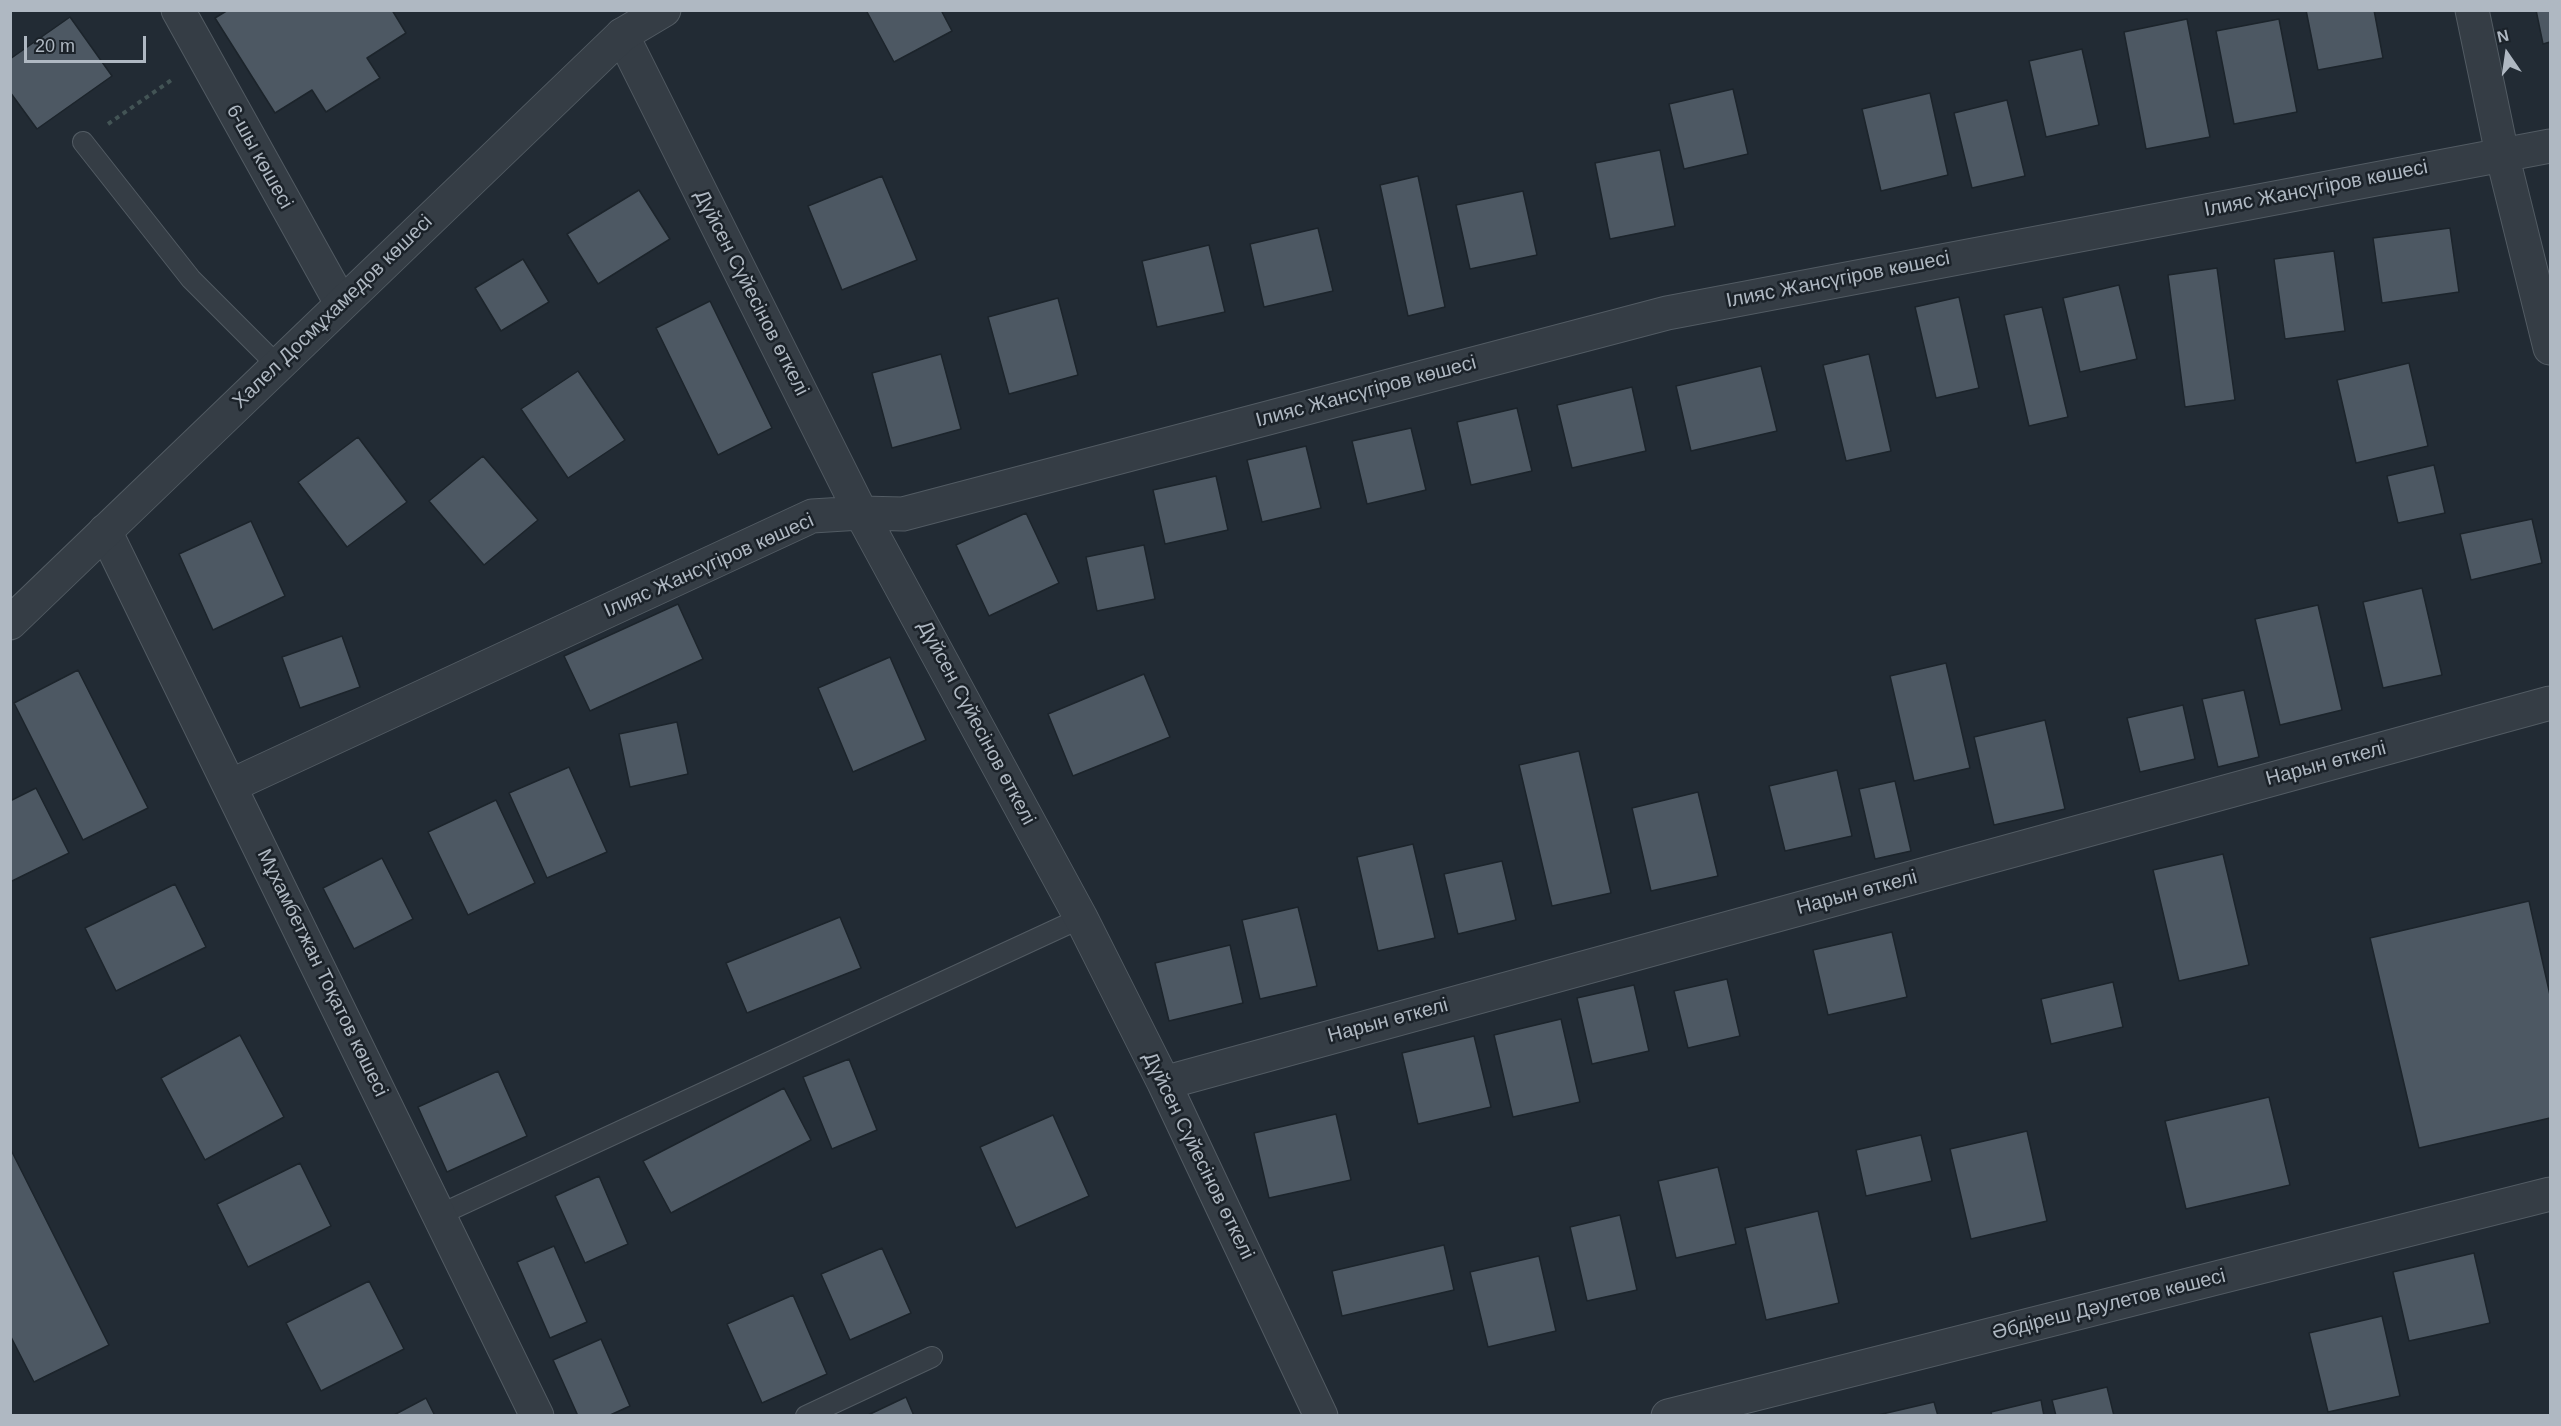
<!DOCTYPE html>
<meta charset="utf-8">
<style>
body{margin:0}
#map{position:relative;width:2561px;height:1426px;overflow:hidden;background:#222b34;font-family:Helvetica,sans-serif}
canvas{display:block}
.frame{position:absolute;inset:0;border:12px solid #afb8c2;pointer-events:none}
.north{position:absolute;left:2477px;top:24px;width:60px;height:60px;-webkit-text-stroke:4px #1b2229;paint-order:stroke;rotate:347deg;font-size:16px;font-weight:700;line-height:24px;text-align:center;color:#afb8c2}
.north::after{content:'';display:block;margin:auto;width:21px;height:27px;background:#afb8c2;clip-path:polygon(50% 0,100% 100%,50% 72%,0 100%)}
.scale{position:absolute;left:24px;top:36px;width:122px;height:27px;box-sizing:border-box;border:3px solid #afb8c2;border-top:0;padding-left:8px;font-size:18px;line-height:21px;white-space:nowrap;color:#afb8c2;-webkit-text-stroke:4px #1b2229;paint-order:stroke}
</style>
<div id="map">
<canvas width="2561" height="1426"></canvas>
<div class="frame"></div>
<div class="north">N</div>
<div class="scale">20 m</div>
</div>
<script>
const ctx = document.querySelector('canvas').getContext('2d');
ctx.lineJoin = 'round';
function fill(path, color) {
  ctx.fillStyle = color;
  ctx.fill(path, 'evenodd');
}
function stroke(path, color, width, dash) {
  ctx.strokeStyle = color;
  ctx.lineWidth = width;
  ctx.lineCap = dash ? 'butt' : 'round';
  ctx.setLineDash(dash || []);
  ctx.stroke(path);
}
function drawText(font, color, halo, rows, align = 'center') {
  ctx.font = font + ' Helvetica,sans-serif';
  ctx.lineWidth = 5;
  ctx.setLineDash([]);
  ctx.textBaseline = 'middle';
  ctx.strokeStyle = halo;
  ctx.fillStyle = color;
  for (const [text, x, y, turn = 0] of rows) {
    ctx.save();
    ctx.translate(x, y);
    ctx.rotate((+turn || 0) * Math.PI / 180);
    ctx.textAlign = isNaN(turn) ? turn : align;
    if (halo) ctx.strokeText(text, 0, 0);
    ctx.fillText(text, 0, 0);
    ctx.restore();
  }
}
const building = new Path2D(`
 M 228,10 L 392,10 L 406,33 L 367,58 L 380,78 L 326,112 L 312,90 L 275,113 L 215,18 Z
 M 866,10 L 941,10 L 952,31 L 894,62 Z
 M 2306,10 L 2374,10 L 2383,58 L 2318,70 Z
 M 2536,10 L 2550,10 L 2550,42 L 2543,44 Z
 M 70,17 L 112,76 L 37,129 L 10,92 L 10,59 Z
 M 2187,19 L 2210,137 L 2146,149 L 2124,32 Z
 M 2279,19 L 2297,112 L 2234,124 L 2216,31 Z
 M 2082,49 L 2099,125 L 2046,137 L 2029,61 Z
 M 1733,89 L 1748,154 L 1684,169 L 1669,104 Z
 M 1930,93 L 1948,175 L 1881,191 L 1862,109 Z
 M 2007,100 L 2025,176 L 1972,188 L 1954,113 Z
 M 1660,150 L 1675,226 L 1610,239 L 1595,163 Z
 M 882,176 L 917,260 L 842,290 L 808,206 Z
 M 1418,176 L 1445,307 L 1408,316 L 1380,185 Z
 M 639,190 L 670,239 L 598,284 L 567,234 Z
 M 1523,191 L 1537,255 L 1470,269 L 1456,205 Z
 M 1318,228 L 1333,291 L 1264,307 L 1250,244 Z
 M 2450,228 L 2459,292 L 2382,303 L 2373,238 Z
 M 1209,245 L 1225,312 L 1157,327 L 1142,261 Z
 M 2334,251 L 2345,331 L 2285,339 L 2274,259 Z
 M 523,259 L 549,302 L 501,331 L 475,288 Z
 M 2217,268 L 2235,400 L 2185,407 L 2168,275 Z
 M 2119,285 L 2137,359 L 2080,372 L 2063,298 Z
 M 1959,297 L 1979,388 L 1936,398 L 1915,307 Z
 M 1058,298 L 1078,375 L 1009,394 L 988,317 Z
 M 710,301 L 772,428 L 718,455 L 656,328 Z
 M 2042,307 L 2068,417 L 2029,426 L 2004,315 Z
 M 941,354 L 961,429 L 892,448 L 872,373 Z
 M 1869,354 L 1891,451 L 1846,461 L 1823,365 Z
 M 2409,363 L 2428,446 L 2356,463 L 2337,380 Z
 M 1761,366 L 1777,431 L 1691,451 L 1676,386 Z
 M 578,371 L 625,440 L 568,478 L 521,409 Z
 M 1632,387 L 1646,451 L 1572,468 L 1557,405 Z
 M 1517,408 L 1532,471 L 1471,485 L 1457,422 Z
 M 1411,428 L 1426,490 L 1367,504 L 1352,441 Z
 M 358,437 L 407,502 L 347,547 L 298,482 Z
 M 1306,446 L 1321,508 L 1262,522 L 1247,460 Z
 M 483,456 L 538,520 L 484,565 L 429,501 Z
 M 2434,465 L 2445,513 L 2398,523 L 2387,476 Z
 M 1216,476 L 1228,530 L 1165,544 L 1153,490 Z
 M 1026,513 L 1059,583 L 989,616 L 956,545 Z
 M 2532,519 L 2542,563 L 2471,580 L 2460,534 Z
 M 251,521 L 285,596 L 213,630 L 179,554 Z
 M 1144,545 L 1155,599 L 1097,611 L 1086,557 Z
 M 2422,588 L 2442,675 L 2383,688 L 2363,602 Z
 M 678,604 L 703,659 L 590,711 L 564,656 Z
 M 2318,605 L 2342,710 L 2280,725 L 2255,619 Z
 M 342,636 L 360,687 L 300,708 L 282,657 Z
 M 890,657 L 926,740 L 853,772 L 818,688 Z
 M 1946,663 L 1970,768 L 1914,781 L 1890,676 Z
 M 78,670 L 148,808 L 83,840 L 14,703 Z
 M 1144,674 L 1170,737 L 1073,776 L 1048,714 Z
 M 2244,690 L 2259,757 L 2218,767 L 2202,699 Z
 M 2183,705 L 2195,759 L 2140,772 L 2127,718 Z
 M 2045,720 L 2065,809 L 1994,825 L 1974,737 Z
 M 677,722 L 688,774 L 630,787 L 619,734 Z
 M 1579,751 L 1611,893 L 1552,906 L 1519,765 Z
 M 569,767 L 607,852 L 547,878 L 509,793 Z
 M 1837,770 L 1852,836 L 1785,851 L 1769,786 Z
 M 1895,781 L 1911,851 L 1875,859 L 1859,789 Z
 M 36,788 L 69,853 L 10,882 L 10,801 Z
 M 1698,792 L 1718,876 L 1651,891 L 1632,808 Z
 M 496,800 L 535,883 L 468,915 L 428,832 Z
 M 1413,844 L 1435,938 L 1378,951 L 1357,857 Z
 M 2223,854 L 2249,965 L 2179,981 L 2153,870 Z
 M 382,858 L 413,919 L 354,949 L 323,888 Z
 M 1502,861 L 1516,920 L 1458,934 L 1444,874 Z
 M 175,884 L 206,947 L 116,991 L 85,928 Z
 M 2529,901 L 2550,995 L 2550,1118 L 2419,1148 L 2370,938 Z
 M 1298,907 L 1317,986 L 1260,999 L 1242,920 Z
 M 840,917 L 861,968 L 747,1013 L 726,963 Z
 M 1892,932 L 1907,997 L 1828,1015 L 1813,950 Z
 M 1230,945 L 1243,1003 L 1169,1021 L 1155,963 Z
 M 1727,979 L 1740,1036 L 1688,1048 L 1674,991 Z
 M 2113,982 L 2123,1027 L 2051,1044 L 2041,999 Z
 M 1634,985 L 1649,1051 L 1592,1064 L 1577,998 Z
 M 1561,1019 L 1580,1102 L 1513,1117 L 1494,1035 Z
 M 240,1035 L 284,1117 L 205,1160 L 161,1078 Z
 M 1474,1036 L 1491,1107 L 1418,1124 L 1402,1053 Z
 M 849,1059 L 877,1130 L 832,1149 L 803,1077 Z
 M 498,1071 L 527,1136 L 447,1172 L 418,1107 Z
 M 784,1088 L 811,1140 L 671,1213 L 643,1161 Z
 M 2269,1097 L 2290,1185 L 2186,1209 L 2165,1121 Z
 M 1336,1114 L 1351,1180 L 1269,1198 L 1254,1133 Z
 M 1053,1115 L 1089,1196 L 1016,1228 L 980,1147 Z
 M 2027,1131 L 2047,1221 L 1971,1239 L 1950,1149 Z
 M 1921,1135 L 1932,1181 L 1866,1196 L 1856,1150 Z
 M 10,1148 L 109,1345 L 34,1382 L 10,1335 Z
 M 300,1163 L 331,1226 L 248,1267 L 217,1204 Z
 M 1718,1167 L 1736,1244 L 1676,1258 L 1658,1181 Z
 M 599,1176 L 628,1244 L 585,1263 L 555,1196 Z
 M 1818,1211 L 1839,1303 L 1766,1320 L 1745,1228 Z
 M 1620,1215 L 1637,1290 L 1587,1301 L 1570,1227 Z
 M 1444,1245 L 1454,1290 L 1342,1316 L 1332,1271 Z
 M 554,1246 L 587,1322 L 550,1338 L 517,1262 Z
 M 882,1248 L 911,1313 L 850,1340 L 821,1274 Z
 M 2474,1253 L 2490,1323 L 2409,1341 L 2393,1272 Z
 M 1539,1256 L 1556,1331 L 1488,1347 L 1470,1272 Z
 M 369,1281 L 404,1349 L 321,1391 L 286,1323 Z
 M 793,1295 L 827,1374 L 762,1403 L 727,1324 Z
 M 2382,1316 L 2400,1396 L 2328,1412 L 2309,1333 Z
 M 601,1339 L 630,1406 L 608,1416 L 578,1416 L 553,1360 Z
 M 2107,1387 L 2114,1416 L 2056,1416 L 2052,1400 Z
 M 906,1397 L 914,1416 L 866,1416 Z
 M 426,1398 L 435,1416 L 392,1416 Z
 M 2041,1400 L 2044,1416 L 1992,1416 L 1991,1412 Z
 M 1934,1402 L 1938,1416 L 1878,1416 L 1878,1415 Z`);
fill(building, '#4d5863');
stroke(building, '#1c242b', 1.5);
const service = new Path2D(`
 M 83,142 L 191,279 L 277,365
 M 439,1215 L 1081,918
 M 806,1416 L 932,1357`);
const minor = new Path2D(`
 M 178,10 L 341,303
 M 2472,10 L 2502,154 L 2550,348
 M 622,35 L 861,513 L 1081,918 L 1164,1083 L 1321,1416
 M 105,531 L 537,1416
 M 230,786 L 812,516 L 861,513 L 903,514 L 1667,313 L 2550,146
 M 1164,1083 L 2550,703
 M 1668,1416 L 2550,1194`);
const tertiary = new Path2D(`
 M 10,623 L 622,35 L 664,10`);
stroke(service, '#525b63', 22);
stroke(minor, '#525b63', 35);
stroke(tertiary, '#525b63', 35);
stroke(new Path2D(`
 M 108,124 L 173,79`), '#435455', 4, [4.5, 4.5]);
stroke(service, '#353d45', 20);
stroke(minor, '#353d45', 33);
stroke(tertiary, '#353d45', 33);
drawText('20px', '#afb8c2', '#1b2229', [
 ["6-шы көшесі",259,157,61],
 ["Ілияс Жансүгіров көшесі",2316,189,-11],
 ["Ілияс Жансүгіров көшесі",1838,280,-11],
 ["Дүйсен Сүйесінов өткелі",751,293,63],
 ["Халел Досмұхамедов көшесі",333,312,-44],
 ["Ілияс Жансүгіров көшесі",1366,392,-15],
 ["Ілияс Жансүгіров көшесі",709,566,-24],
 ["Дүйсен Сүйесінов өткелі",976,723,62],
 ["Нарын өткелі",2326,764,-15],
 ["Нарын өткелі",1857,893,-15],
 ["Мұхамбетжан Тоқатов көшесі",322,973,64],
 ["Нарын өткелі",1388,1021,-15],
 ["Дүйсен Сүйесінов өткелі",1198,1156,64],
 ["Әбдіреш Дәулетов көшесі",2109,1305,-14]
]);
</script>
